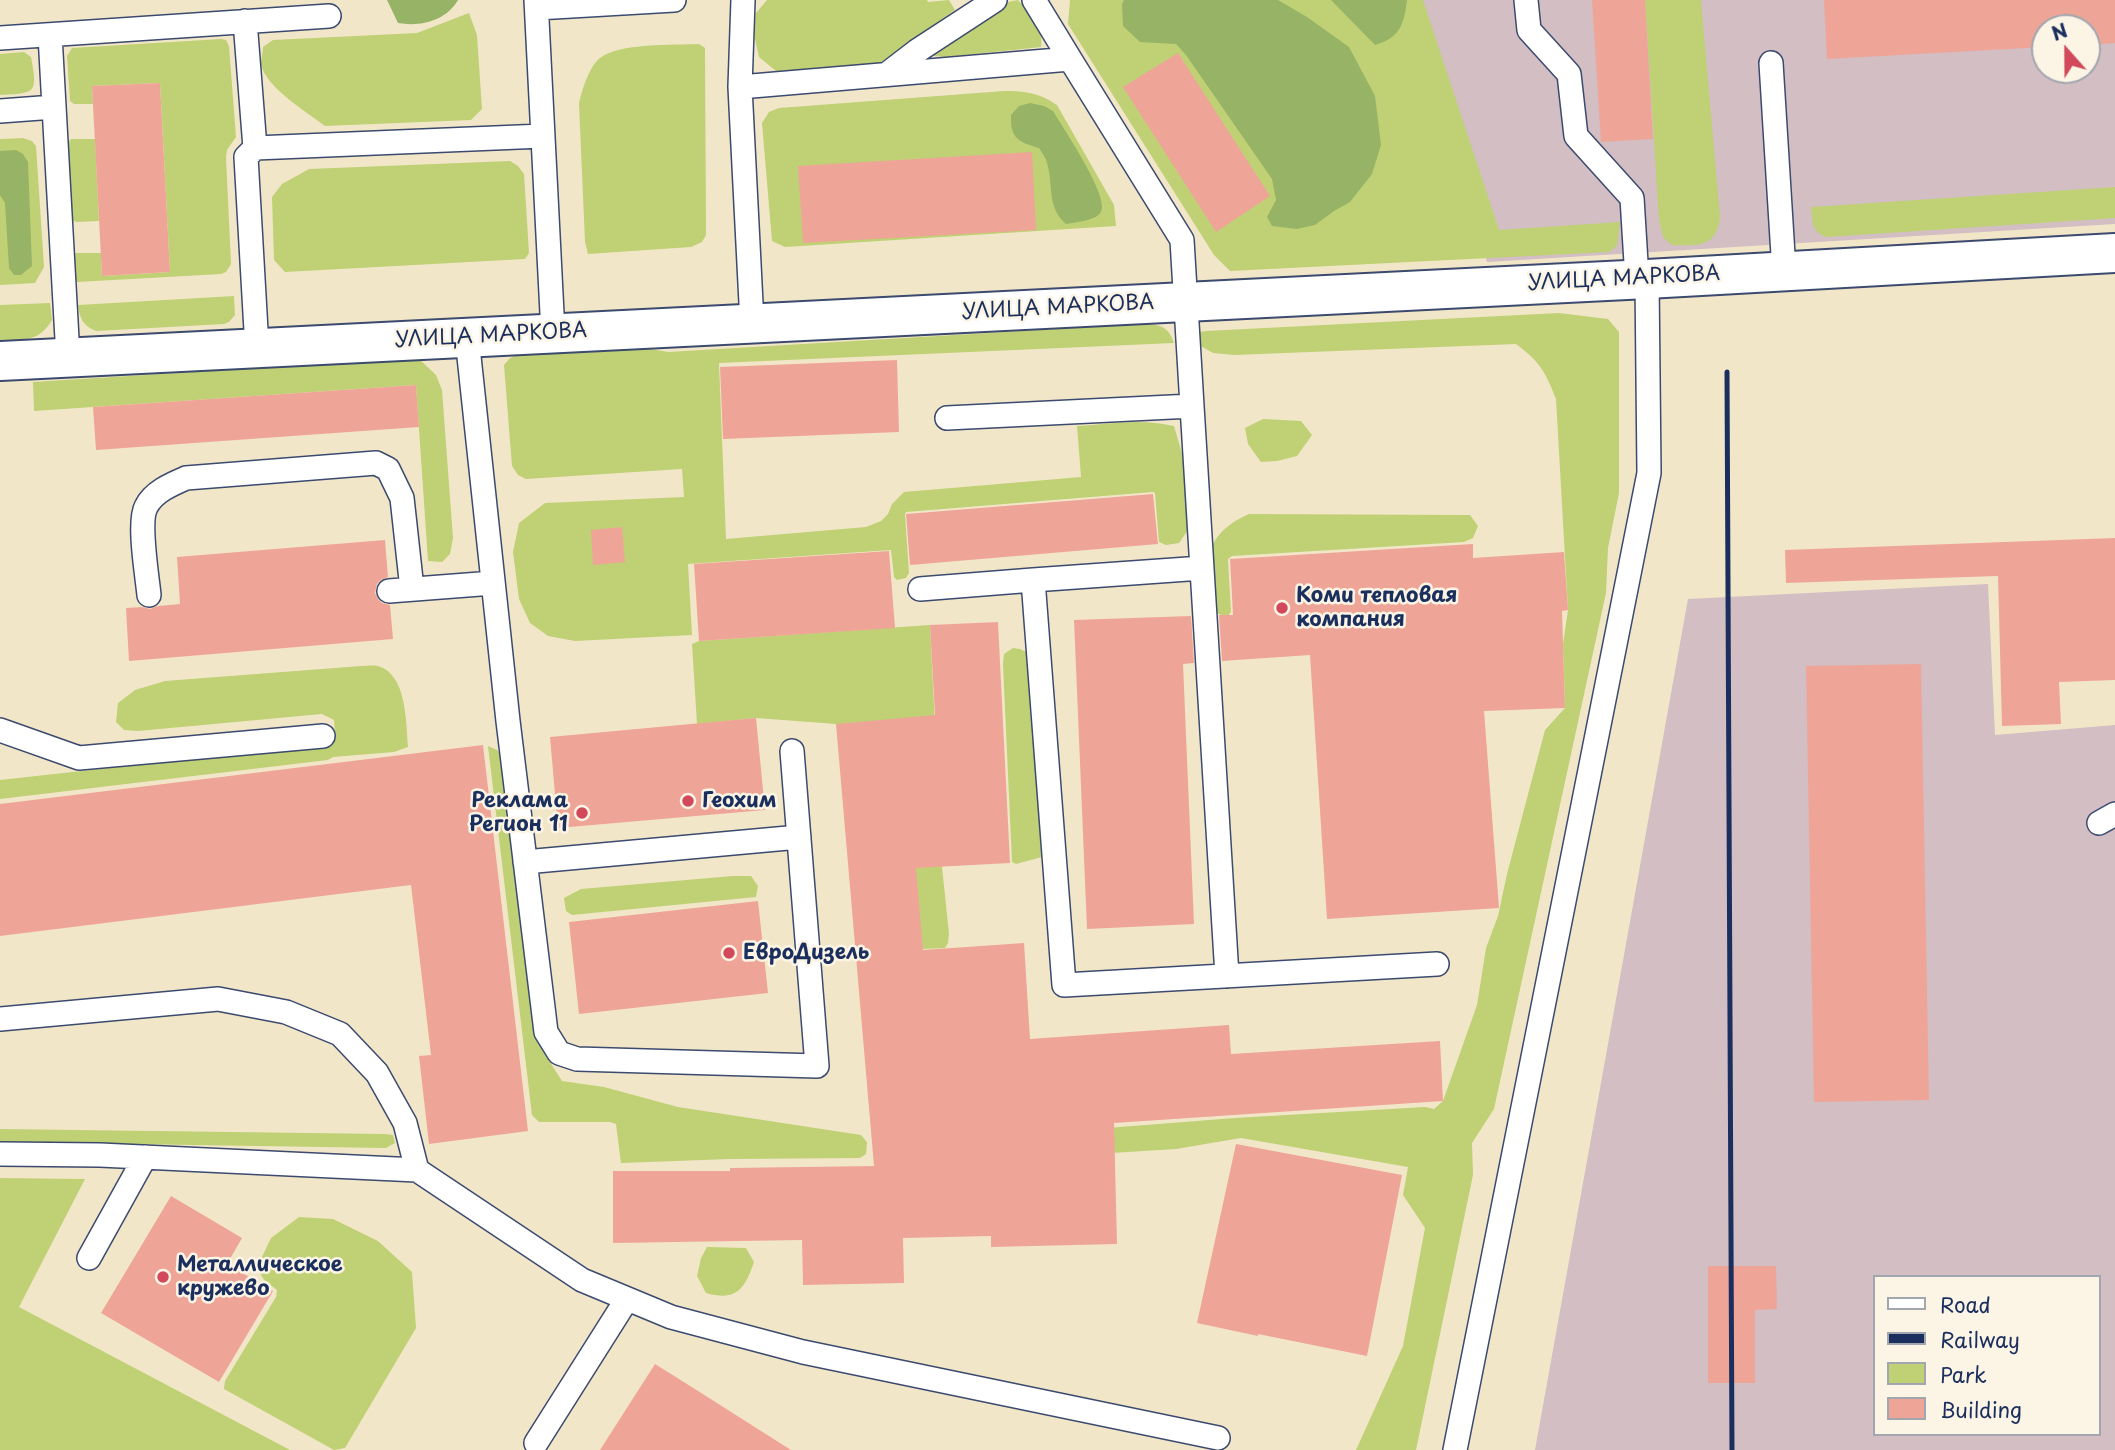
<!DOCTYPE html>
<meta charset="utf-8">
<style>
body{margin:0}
#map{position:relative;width:2115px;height:1450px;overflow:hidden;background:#f2e6c9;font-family:"Playpen Sans",sans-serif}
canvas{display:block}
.legend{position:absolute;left:1873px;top:1275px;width:228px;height:161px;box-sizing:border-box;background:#fcf5e5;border:2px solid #a2a6af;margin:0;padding:9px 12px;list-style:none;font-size:21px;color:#1b2f5e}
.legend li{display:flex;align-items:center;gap:14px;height:35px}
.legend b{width:35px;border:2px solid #a2a6af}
.north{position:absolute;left:2031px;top:14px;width:70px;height:70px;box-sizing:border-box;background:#fcf5e5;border:2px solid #a2a6af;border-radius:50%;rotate:339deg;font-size:19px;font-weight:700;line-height:28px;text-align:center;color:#1b2f5e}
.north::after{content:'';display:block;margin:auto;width:24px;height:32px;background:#d1495b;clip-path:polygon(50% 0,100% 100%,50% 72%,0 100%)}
</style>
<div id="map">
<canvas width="2115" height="1450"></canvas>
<ul class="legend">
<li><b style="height:9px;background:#fff"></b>Road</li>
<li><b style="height:9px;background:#1b2f5e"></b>Railway</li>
<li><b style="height:19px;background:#bfd174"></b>Park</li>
<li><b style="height:19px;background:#eea598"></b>Building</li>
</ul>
<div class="north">N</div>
</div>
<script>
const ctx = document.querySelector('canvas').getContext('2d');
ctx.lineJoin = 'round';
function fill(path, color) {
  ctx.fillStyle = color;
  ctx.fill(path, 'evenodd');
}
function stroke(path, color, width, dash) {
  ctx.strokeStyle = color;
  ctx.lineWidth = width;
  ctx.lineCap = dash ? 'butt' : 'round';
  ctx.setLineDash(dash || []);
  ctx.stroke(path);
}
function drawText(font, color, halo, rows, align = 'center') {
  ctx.font = font + ' "Playpen Sans",sans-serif';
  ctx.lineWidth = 5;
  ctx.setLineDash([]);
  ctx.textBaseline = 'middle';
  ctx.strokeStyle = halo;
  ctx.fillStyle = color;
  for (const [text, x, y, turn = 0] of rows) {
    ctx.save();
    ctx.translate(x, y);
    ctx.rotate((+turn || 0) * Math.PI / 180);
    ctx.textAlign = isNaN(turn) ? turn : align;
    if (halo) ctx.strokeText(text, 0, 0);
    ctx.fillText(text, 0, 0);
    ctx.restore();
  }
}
fill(new Path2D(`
 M 1405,0 L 2115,0 L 2115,224 L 1487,262 ZM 2045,28 L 2087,28 L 2087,70 L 2045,70 Z
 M 1988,584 L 1995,735 L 2115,725 L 2115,1450 L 1535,1450 L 1688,599 ZM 1875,1277 L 2099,1277 L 2099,1434 L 1875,1434 Z`), '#d2bec3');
fill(new Path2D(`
 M 767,0 L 927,0 L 928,2 L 949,0 L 955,10 L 878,64 L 792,75 L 776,71 L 759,57 L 753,30 L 756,13 Z
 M 1018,0 C 1030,14 1044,28 1041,47 L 946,57 L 934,56 L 934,48 L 1008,2 Z
 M 1070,0 L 1423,0 L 1499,230 L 1620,222 L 1617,246 L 1609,252 L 1230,271 L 1214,255 L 1068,24 Z
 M 1645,0 L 1701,0 L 1720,217 C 1717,247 1698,246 1672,245 L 1663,237 L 1659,220 Z
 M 469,13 L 477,35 L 482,109 L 471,120 L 325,126 C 307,112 265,87 261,64 C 261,59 263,52 263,47 L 273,40 L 417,33 Z
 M 221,39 L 226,40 L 229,46 L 236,137 L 227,150 L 226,157 L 231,264 L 226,272 L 221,274 L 77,282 L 73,280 L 72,256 L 76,253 L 101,253 L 102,276 L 170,272 L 160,83 L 92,86 L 93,104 L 74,104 L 70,101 L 67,56 L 72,48 Z
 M 699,44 L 705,48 L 706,235 L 702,242 L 691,247 L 588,254 L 585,242 L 579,104 C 581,92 590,65 600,58 C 618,43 674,45 699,44 Z
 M 24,52 L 31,57 C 38,94 36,93 0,95 L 0,54 Z
 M 1004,91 C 1025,91 1040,93 1057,105 L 1114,205 L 1116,226 L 785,247 L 772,241 L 762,123 L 769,112 L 779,108 Z
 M 23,138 L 32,141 L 36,146 L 44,267 L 35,283 L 0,285 L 0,139 Z
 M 71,139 L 95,139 L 99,221 L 77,222 L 71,220 L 67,144 Z
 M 510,161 L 518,166 L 524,174 L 529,253 L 525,259 L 285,272 L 274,260 L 272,197 L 282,184 L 309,169 Z
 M 2115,187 L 2115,218 L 1827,237 C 1812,233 1812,221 1811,207 Z
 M 234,296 L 235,315 L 229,322 L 224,324 L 96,331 C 82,325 80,318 78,305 Z
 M 50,303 L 52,320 C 38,343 24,339 0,340 L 0,305 Z
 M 1559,313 L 1608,319 L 1619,332 L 1619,493 L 1608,548 L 1606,593 L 1494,1109 L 1472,1143 L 1473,1175 L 1416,1450 L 1356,1450 L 1403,1346 L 1425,1228 L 1403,1195 L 1408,1167 L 1241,1138 L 1176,1149 L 1111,1153 L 1043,1133 L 1235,1118 L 1425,1107 L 1434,1109 L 1443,1101 L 1477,1005 L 1486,948 L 1498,916 L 1507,874 L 1545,730 L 1565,708 L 1563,644 L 1568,610 L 1556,399 C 1545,371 1540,362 1516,344 L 1234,355 L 1213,353 L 1199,345 L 1196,338 L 1200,332 L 1206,331 Z
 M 1141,324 C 1158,325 1168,324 1174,343 L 719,363 L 726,539 L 866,527 L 881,521 L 888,514 L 892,504 L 904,492 L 1081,477 L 1077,426 C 1110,424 1141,418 1174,426 L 1183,457 L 1188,530 L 1179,543 L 1166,545 L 1159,542 L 1155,493 L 1153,492 L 906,512 L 905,514 L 909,573 L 906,578 L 897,580 L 894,577 L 891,550 L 688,564 L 692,635 L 575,641 L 548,636 L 530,623 L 519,599 L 513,552 L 519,523 L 545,503 L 684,497 L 682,469 L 526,479 L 518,475 L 512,466 L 504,365 L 510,358 L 520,354 L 645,348 L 668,352 Z
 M 418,358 L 436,375 L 442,390 L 453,538 L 450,554 L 442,562 L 428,561 L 416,385 L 34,411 L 33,382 Z
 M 1263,419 L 1301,421 L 1312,435 L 1297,456 L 1277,461 L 1261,462 L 1248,444 L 1245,428 Z
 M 1249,514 L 1470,515 L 1478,526 L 1473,538 L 1464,542 L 1232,556 L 1228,559 L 1231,612 L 1228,616 C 1220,616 1213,612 1211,604 C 1210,599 1211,551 1212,547 C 1218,531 1235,520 1249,514 Z
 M 930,625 L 942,867 L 949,934 L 948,943 L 945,948 L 923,949 L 836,724 L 756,718 L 697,724 L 692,644 L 699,641 Z
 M 1013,648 L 1020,649 L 1028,653 L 1047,853 L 1042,857 L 1016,864 L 1012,862 L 1003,665 L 1004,654 Z
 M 361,666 C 366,666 373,665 378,666 C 407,674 406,723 408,747 L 394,752 L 333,757 L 328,760 L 0,799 L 0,780 L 327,744 L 335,733 L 334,720 L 322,714 L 138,731 L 124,730 L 116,722 L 118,703 L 135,690 L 165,681 Z
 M 488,746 L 497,750 L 505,760 L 537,1042 L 562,1081 L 604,1087 L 678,1107 L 861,1135 L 867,1142 L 866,1154 L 860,1158 L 730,1159 L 621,1163 L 616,1124 L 610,1122 L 539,1122 L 532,1115 Z
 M 733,876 L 751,876 L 758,886 L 756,897 L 572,915 L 566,911 L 564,898 L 581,889 Z
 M 0,1129 L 385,1134 L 393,1135 L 395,1143 L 386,1148 L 0,1142 Z
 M 0,1178 L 85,1179 L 19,1307 L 290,1450 L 0,1450 Z
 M 299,1217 L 333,1219 L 378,1241 L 412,1272 L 416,1328 L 345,1448 L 334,1450 L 224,1389 L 225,1381 L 276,1297 L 277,1290 L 264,1280 L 260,1273 L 262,1257 L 271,1238 Z
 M 707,1247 L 746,1248 L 754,1262 C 745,1288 737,1302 706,1293 L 697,1276 L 701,1258 Z`), '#bfd174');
fill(new Path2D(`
 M 387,0 L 458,0 C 446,21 420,27 398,23 Z
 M 1124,0 L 1278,0 L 1307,17 L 1349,47 L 1375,96 L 1381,145 L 1372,174 L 1350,202 L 1334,211 L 1315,225 L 1297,229 L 1272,226 L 1267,217 L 1276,200 L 1272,179 L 1186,55 L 1176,44 L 1140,42 L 1123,26 L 1122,4 Z
 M 1331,0 L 1407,0 C 1404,24 1400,38 1375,45 Z
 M 1030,103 L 1044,106 L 1053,111 C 1063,128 1110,197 1101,212 C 1096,221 1075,222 1066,224 C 1046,206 1054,186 1047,163 C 1046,158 1042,153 1039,148 C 1019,142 1010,139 1011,115 L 1019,106 Z
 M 16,150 L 23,154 L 28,162 L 32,266 L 21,275 L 14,275 L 9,268 L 5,203 L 0,195 L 0,151 Z`), '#97b366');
fill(new Path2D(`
 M 1592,0 L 1645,0 L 1653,139 L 1601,142 Z
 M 1824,0 L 2115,0 L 2115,43 L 2087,45 L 2087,28 L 2045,28 L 2045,47 L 1827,59 Z
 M 1178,53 L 1270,196 L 1216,232 L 1123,87 Z
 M 160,83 L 170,272 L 102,276 L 92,86 Z
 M 1032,152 L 1036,230 L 803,243 L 798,166 Z
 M 897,360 L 899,432 L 723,439 L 720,367 Z
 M 416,385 L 419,427 L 96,450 L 93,407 Z
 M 1153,494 L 1158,544 L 910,565 L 906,514 Z
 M 622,527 L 625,562 L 593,565 L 591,530 Z
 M 2115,538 L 2115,680 L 2059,682 L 2061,724 L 2002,726 L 1998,576 L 1786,583 L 1785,550 Z
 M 385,540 L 388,577 L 381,580 L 377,584 L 375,593 L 378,599 L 382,603 L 390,605 L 393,639 L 129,661 L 126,608 L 142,607 L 150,609 L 158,606 L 180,604 L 177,557 Z
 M 1473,544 L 1473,558 L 1564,552 L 1568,610 L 1562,611 L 1565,708 L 1484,711 L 1499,908 L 1327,919 L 1310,655 L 1222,661 L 1219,615 L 1233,615 L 1230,559 Z
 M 889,551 L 895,628 L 699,641 L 694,564 Z
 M 1191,616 L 1194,663 L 1183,664 L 1194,924 L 1087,929 L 1074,620 Z
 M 998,622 L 1010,863 L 916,868 L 923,950 L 1024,943 L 1030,1039 L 1229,1025 L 1231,1054 L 1440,1041 L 1443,1101 L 1114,1123 L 1117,1244 L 991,1247 L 991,1236 L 903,1238 L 904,1283 L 803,1285 L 802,1240 L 613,1243 L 613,1171 L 730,1171 L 730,1168 L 874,1166 L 836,724 L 935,715 L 930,625 Z
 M 1921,664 L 1929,1100 L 1814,1102 L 1806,666 Z
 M 756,718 L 765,810 L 558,828 L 550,737 Z
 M 483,745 L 528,1131 L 429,1144 L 419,1056 L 431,1055 L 411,885 L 0,936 L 0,804 Z
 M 758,901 L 768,993 L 579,1014 L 569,922 Z
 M 1236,1144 L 1402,1175 L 1367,1356 L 1258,1334 L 1258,1336 L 1197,1323 Z
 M 171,1196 L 242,1238 L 227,1264 L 273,1291 L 219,1382 L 101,1313 Z
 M 1708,1266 L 1776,1266 L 1777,1309 L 1755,1310 L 1755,1383 L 1708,1383 Z
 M 655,1364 L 687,1384 L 791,1450 L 600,1450 Z`), '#eea598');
const service = new Path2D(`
 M 536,0 L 553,333
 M 743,0 L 740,87 L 752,323
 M 1034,0 L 1070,59
 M 1526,0 L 1529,30 L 1569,74 L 1576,136 L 1632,198 L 1637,279
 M 537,8 L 674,0
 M 245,21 L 255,148 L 246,157 L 257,348
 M 50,35 L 68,357
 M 0,38 L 329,16
 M 1771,63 L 1784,271
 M 887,74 L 917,51 L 995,0
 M 740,87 L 1070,59 L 1182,240 L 1192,406
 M 0,111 L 54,107
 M 255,148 L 543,136
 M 467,338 L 508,721 L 546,1032 L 559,1053 L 577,1059 L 817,1066 L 792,751
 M 947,418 L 1192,406 L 1227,976
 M 1033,580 L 1202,568
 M 920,589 L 1033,580 L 1064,985 L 1437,964
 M 389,591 L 493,583
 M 149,595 C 147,575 138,522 146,507 C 153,492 172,484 186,478 L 376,463 L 388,469 L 402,498 L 412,589
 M 0,730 L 79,758 L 323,736
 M 2099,823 L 2115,814
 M 525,862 L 799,837
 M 0,1019 L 218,999 L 286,1012 L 340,1034 L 377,1073 L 405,1123 L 417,1170
 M 0,1154 L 100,1155 L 417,1170 L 582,1280 L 671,1317 L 803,1352 L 1218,1438
 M 89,1258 L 145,1157
 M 536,1443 L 627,1299
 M 1455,1450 L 1649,473 L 1647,279`);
const tertiary = new Path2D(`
 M 0,361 L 1647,279 L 2115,253`);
stroke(service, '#3b4a6e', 26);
stroke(tertiary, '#3b4a6e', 42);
stroke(service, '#fff', 23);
stroke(tertiary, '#fff', 38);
stroke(new Path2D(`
 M 1727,372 L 1732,1450`), '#1b2f5e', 5);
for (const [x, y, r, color] of [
 [1282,608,7,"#d1495b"],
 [688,801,7,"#d1495b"],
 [582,813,7,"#d1495b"],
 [729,953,7,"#d1495b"],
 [163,1277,7,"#d1495b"]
]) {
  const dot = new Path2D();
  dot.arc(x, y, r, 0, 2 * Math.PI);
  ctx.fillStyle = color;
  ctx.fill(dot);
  stroke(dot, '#fcf5e5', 2.5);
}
drawText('21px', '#1b2f5e', '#fcf5e5', [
 ["УЛИЦА МАРКОВА",1624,279,-3],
 ["УЛИЦА МАРКОВА",1058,308,-3],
 ["УЛИЦА МАРКОВА",491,336,-3]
]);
drawText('bold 21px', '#1b2f5e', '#fcf5e5', [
 ["Коми тепловая",1296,596],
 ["компания",1296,620],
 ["Реклама",568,801,"right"],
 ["Регион 11",568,825,"right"],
 ["Геохим",702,801],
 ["ЕвроДизель",743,953],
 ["Металлическое",177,1265],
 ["кружево",177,1289]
], 'left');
</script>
